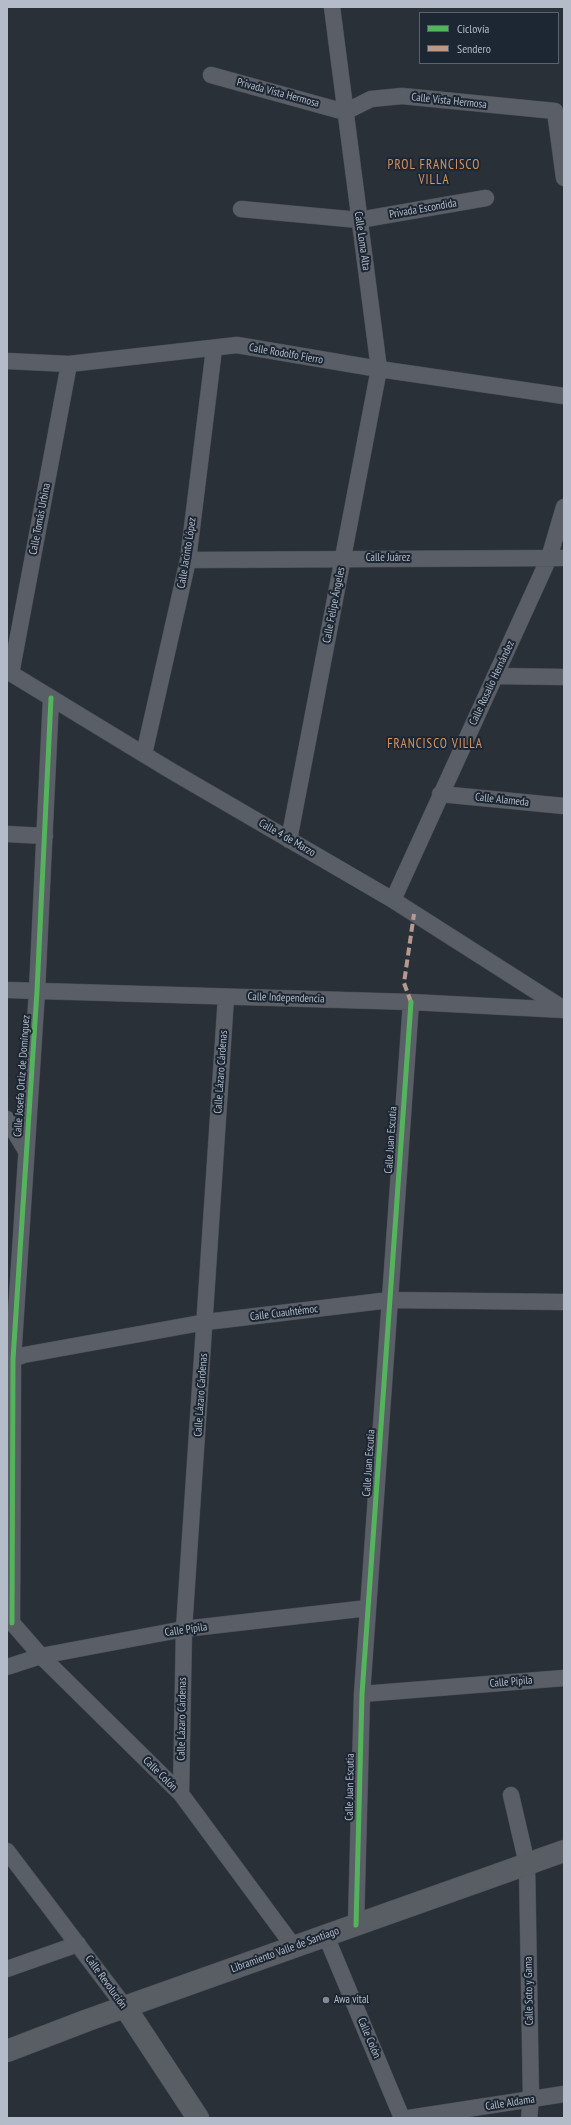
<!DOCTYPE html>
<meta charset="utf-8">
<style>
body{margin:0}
#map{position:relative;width:571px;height:2125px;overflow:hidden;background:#2a3038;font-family:"PT Sans Narrow",sans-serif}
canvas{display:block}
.frame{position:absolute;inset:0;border:8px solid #b4bcc9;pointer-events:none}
.legend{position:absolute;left:419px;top:12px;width:140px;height:52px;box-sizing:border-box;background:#1d2633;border:1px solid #59626f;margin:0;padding:5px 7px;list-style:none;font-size:12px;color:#b4bcc9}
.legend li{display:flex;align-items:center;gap:8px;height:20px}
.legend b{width:20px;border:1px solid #59626f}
</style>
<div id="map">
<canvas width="571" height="2125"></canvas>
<div class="frame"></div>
<ul class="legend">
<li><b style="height:5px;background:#56b35d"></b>Ciclovía</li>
<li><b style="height:5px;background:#b69a8f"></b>Sendero</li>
</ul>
</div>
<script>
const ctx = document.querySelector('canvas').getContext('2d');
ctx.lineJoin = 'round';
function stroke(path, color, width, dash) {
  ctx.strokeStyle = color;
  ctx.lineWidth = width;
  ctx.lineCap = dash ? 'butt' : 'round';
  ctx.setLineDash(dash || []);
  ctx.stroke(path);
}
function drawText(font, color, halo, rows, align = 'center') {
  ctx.font = font + ' "PT Sans Narrow",sans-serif';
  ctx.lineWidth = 4;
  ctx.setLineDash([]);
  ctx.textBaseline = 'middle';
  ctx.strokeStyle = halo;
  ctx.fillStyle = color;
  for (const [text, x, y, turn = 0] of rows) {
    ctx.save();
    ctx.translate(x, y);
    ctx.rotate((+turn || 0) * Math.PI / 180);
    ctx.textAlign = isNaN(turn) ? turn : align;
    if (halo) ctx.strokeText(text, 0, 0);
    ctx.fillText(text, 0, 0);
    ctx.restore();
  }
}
const street = new Path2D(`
 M 211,75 L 345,112
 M 345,112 L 371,99 L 402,96 L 555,111 L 564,178
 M 241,209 L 359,220 L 486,198
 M 7,361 L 69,364 L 237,345 L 379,369 L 564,396
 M 188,560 L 564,558
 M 7,671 L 168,769 L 393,900 L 564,1009
 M 11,674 L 69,364
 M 495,676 L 564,677
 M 144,754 L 188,560 L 214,349
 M 440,794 L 564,806
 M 7,834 L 45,836
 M 289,840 L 379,369 L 332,7
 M 393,900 L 549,558 L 564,507
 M 7,990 L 411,1002 L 564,1010
 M 7,1119 L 26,1151
 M 7,1361 L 24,1355 L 206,1322 L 390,1300 L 564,1302
 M 7,1617 L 41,1656 L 181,1794 L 294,1947
 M 12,1623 L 13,1359 L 37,991 L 51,698
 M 7,1667 L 41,1656 L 184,1629 L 368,1608
 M 362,1694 L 564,1678
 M 181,1794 L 184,1629 L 226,997
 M 511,1795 L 527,1864 L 531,2099 L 529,2118
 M 7,1851 L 125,2007
 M 356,1925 L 362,1694 L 411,1002
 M 326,1936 L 402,2118
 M 7,1969 L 78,1944
 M 409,2118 L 564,2094`);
const secondary = new Path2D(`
 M 125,2007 L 198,2118
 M 7,2051 L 88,2020 L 564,1851`);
stroke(street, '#484c53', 17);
stroke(secondary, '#484c53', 23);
stroke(street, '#5a5e66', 16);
stroke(secondary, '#595d64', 22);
stroke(new Path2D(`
 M 411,1002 L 404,983 L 414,914`), '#b69a8f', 4, [8, 4]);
stroke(new Path2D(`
 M 12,1623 L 13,1359 L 37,991 L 51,698
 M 356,1925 L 362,1694 L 411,1002`), '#56b35d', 5);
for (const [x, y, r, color] of [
 [326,2000,4,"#848b96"]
]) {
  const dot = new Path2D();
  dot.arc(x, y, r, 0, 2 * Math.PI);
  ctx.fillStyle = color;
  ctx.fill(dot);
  stroke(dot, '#1d2633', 1.5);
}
drawText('11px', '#b4bcc9', '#1d2633', [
 ["Privada Vista Hermosa",278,93,15],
 ["Calle Vista Hermosa",449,101,6],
 ["Privada Escondida",423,209,-10],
 ["Calle Loma Alta",362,241,82],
 ["Calle Rodolfo Fierro",286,354,10],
 ["Calle Tomás Urbina",40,519,-79],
 ["Calle Jacinto López",187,553,-81],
 ["Calle Juárez",388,558],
 ["Calle Felipe Ángeles",334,605,-79],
 ["Calle Rosalío Hernández",492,683,-65],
 ["Calle Alameda",502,800,6],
 ["Calle 4 de Marzo",287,838,30],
 ["Calle Independencia",286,998,2],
 ["Calle Lázaro Cárdenas",221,1072,-86],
 ["Calle Josefa Ortiz de Domínguez",22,1076,-86],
 ["Calle Juan Escutia",391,1140,-86],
 ["Calle Cuauhtémoc",284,1313,-7],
 ["Calle Lázaro Cárdenas",201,1395,-86],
 ["Calle Juan Escutia",369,1463,-86],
 ["Calle Pípila",186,1630,-8],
 ["Calle Pípila",511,1682,-5],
 ["Calle Lázaro Cárdenas",182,1719,-89],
 ["Calle Colón",160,1774,45],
 ["Calle Juan Escutia",350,1787,-89],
 ["Libramiento Valle de Santiago",285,1950,-20],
 ["Calle Revolución",106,1982,54],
 ["Calle Soto y Gama",529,1991,-91],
 ["Calle Colón",369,2038,67],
 ["Calle Aldama",510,2103,-9]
]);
drawText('11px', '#b4bcc9', '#1d2633', [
 ["Awa vital",334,2000]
], 'left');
ctx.letterSpacing = '1px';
drawText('13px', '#d59563', '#1d2633', [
 ["PROL FRANCISCO",434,165],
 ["VILLA",434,180],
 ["FRANCISCO VILLA",435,744]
]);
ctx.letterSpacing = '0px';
</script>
